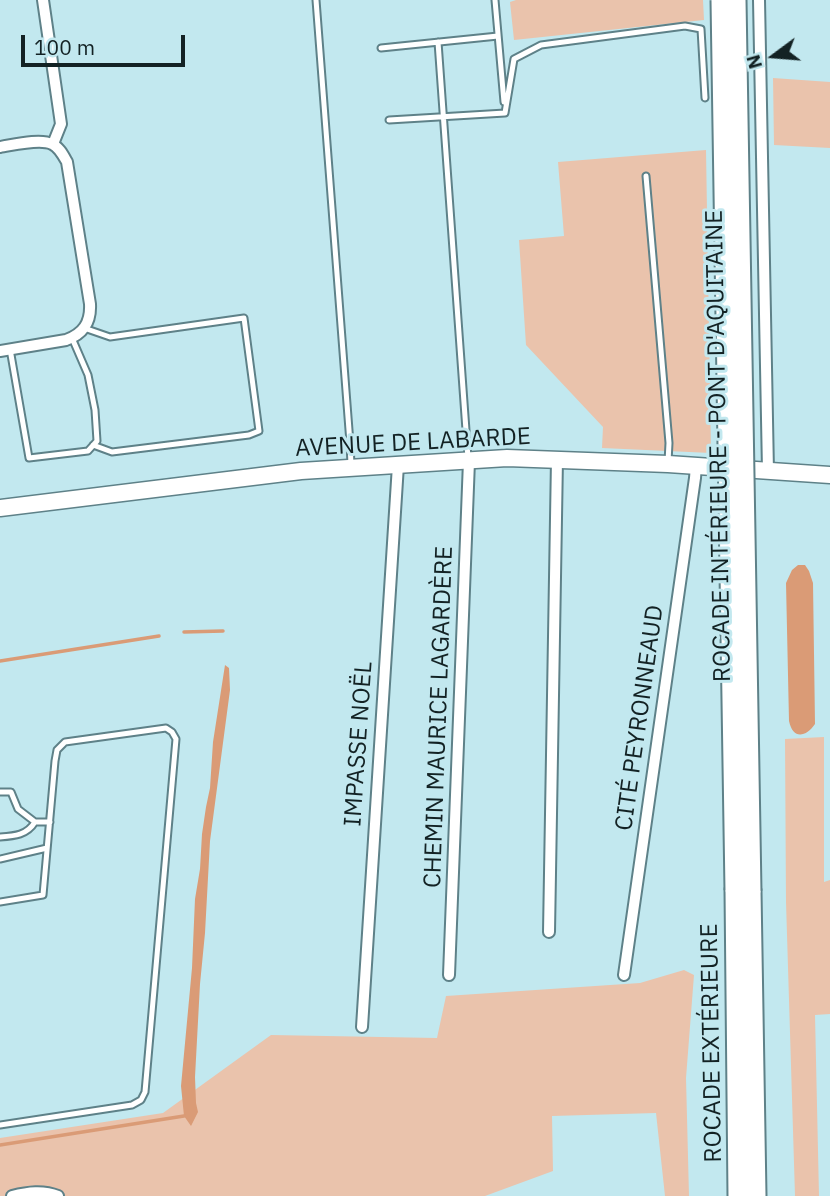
<!DOCTYPE html>
<meta charset="utf-8">
<style>
body{margin:0}
#map{position:relative;width:830px;height:1196px;overflow:hidden;background:#c2e8ef;font-family:"IBM Plex Sans",sans-serif}
canvas{display:block}
.north{position:absolute;left:739px;top:21px;width:70px;height:70px;-webkit-text-stroke:5px #c2e8ef;paint-order:stroke;rotate:254deg;font-size:19px;font-weight:700;line-height:28px;text-align:center;color:#132224}
.north::after{content:'';display:block;margin:auto;width:24px;height:32px;background:#132224;clip-path:polygon(50% 0,100% 100%,50% 72%,0 100%)}
.scale{position:absolute;left:21px;top:35px;width:164px;height:32px;box-sizing:border-box;border:4px solid #132224;border-top:0;padding-left:9px;font-size:21px;line-height:24px;white-space:nowrap;color:#132224;-webkit-text-stroke:5px #c2e8ef;paint-order:stroke}
</style>
<div id="map">
<canvas width="830" height="1196"></canvas>
<div class="north">N</div>
<div class="scale">100 m</div>
</div>
<script>
const ctx = document.querySelector('canvas').getContext('2d');
ctx.lineJoin = 'round';
function fill(path, color) {
  ctx.fillStyle = color;
  ctx.fill(path, 'evenodd');
}
function stroke(path, color, width, dash) {
  ctx.strokeStyle = color;
  ctx.lineWidth = width;
  ctx.lineCap = dash ? 'butt' : 'round';
  ctx.setLineDash(dash || []);
  ctx.stroke(path);
}
function drawText(font, color, halo, rows, align = 'center') {
  ctx.font = font + ' "IBM Plex Sans",sans-serif';
  ctx.lineWidth = 6;
  ctx.setLineDash([]);
  ctx.textBaseline = 'middle';
  ctx.strokeStyle = halo;
  ctx.fillStyle = color;
  for (const [text, x, y, turn = 0] of rows) {
    ctx.save();
    ctx.translate(x, y);
    ctx.rotate((+turn || 0) * Math.PI / 180);
    ctx.textAlign = isNaN(turn) ? turn : align;
    if (halo) ctx.strokeText(text, 0, 0);
    ctx.fillText(text, 0, 0);
    ctx.restore();
  }
}
fill(new Path2D(`
 M 516,0 L 703,0 L 704,20 L 514,40 L 510,2 Z
 M 773,78 L 830,82 L 830,148 L 774,145 Z
 M 706,150 L 711,453 L 602,448 L 603,427 L 526,345 L 519,240 L 564,236 L 558,162 Z
 M 824,737 L 824,882 L 830,880 L 830,1014 L 815,1015 L 819,1196 L 795,1196 L 786,902 L 785,739 Z
 M 684,970 L 694,975 L 686,1078 L 689,1196 L 665,1196 L 656,1113 L 552,1116 L 553,1171 L 485,1196 L 0,1196 L 0,1138 L 163,1113 L 271,1035 L 437,1038 L 446,996 L 640,983 Z`), '#eac3ac');
fill(new Path2D(`
 M 798,565 L 805,565 L 809,571 L 813,583 L 815,724 C 806,737 793,740 789,721 L 786,583 L 792,570 Z
 M 225,665 L 229,668 L 230,690 L 210,841 L 205,933 L 200,984 L 195,1077 L 196,1103 L 198,1112 L 191,1126 L 184,1116 L 181,1086 L 192,968 L 195,899 L 200,869 L 202,834 L 206,807 L 210,788 L 213,742 Z`), '#da9b76');
stroke(new Path2D(`
 M 184,632 L 223,631
 M 0,661 L 159,636
 M 0,1145 L 184,1116`), '#da9b76', 3.5);
const lane = new Path2D(`
 M 316,0 L 350,443 L 351,465
 M 495,0 L 504,102
 M 438,42 L 468,458
 M 381,48 L 498,36
 M 389,120 L 505,113 L 514,59 L 541,45 L 685,26 L 701,29 L 705,98
 M 646,176 L 669,443 L 668,462
 M 84,328 L 110,337 L 244,318 L 259,431 L 249,435 L 112,452 L 93,445
 M 10,349 L 29,458 L 88,451 L 97,441 L 95,410 L 88,375 L 72,338
 M 0,792 L 11,792 L 18,809 L 35,822 L 50,822
 M 0,837 C 15,836 27,835 35,822
 M 0,859 L 47,848
 M 0,902 L 43,895 L 55,761 L 57,750 L 65,742 L 166,728 L 172,732 L 176,739 L 145,1092 L 141,1100 L 132,1105 L 0,1125`);
const street = new Path2D(`
 M 43,0 L 61,124 L 53,144
 M 759,0 L 768,471
 M 0,147 C 13,145 40,138 52,144 C 59,147 63,155 67,162 L 90,304 C 91,323 83,334 66,340 L 0,351
 M 549,932 L 557,459
 M 449,975 L 469,461
 M 624,975 L 695,478 L 696,466
 M 362,1027 L 398,465
 M 12,1196 C 28,1192 43,1190 58,1196`);
const secondary = new Path2D(`
 M 0,508 L 301,471 L 507,458 L 668,464 L 830,475`);
const highway = new Path2D(`
 M 735,890 L 738,1196
 M 751,891 L 756,1196`);
stroke(lane, '#5e8188', 9);
stroke(street, '#5e8188', 14);
stroke(secondary, '#5e8188', 19);
stroke(highway, '#5e8188', 23);
stroke(lane, '#fff', 5);
stroke(street, '#fff', 10);
stroke(secondary, '#fff', 16);
stroke(highway, '#fff', 19);
const highwayBridge = new Path2D(`
 M 721,0 L 735,890
 M 736,0 L 751,891`);
stroke(highwayBridge, '#5e8188', 23, []);
stroke(highwayBridge, '#fff', 19);
drawText('24px', '#132224', '#c2e8ef', [
 ["AVENUE DE LABARDE",413,443,-3],
 ["ROCADE INTÉRIEURE - PONT D'AQUITAINE",719,446,-91],
 ["CHEMIN MAURICE LAGARDÈRE",439,717,-88],
 ["CITÉ PEYRONNEAUD",640,718,-82],
 ["IMPASSE NOËL",359,744,-86],
 ["ROCADE EXTÉRIEURE",712,1043,-91]
]);
</script>
